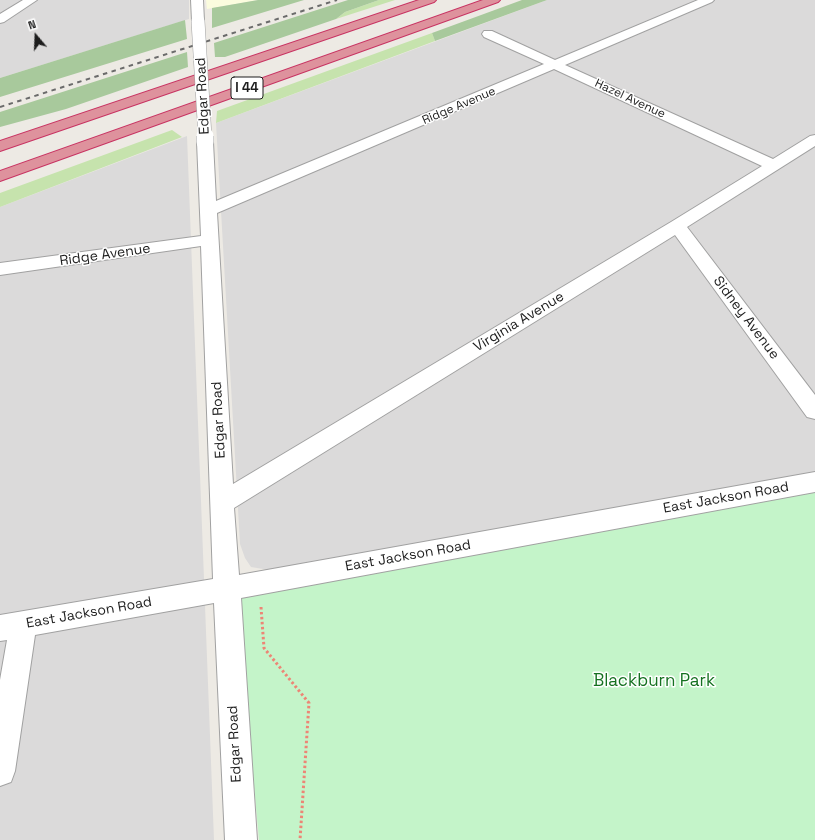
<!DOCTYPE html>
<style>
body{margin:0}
#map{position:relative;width:815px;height:840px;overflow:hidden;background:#edeae4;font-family:"Space Grotesk",sans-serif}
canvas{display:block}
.north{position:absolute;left:16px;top:16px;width:40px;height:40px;-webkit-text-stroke:3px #fff;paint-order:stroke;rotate:341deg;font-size:11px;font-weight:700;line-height:16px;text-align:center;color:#1d1d1d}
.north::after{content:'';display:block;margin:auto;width:14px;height:18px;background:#1d1d1d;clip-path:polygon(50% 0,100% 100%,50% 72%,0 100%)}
</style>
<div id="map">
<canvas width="815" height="840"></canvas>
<div class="north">N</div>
</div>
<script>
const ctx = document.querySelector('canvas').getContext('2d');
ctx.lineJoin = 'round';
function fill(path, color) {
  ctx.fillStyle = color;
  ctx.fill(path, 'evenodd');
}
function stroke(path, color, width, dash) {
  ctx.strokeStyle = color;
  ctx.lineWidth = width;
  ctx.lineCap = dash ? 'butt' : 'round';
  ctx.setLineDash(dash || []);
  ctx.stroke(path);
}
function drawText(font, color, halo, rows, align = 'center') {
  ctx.font = font + ' "Space Grotesk",sans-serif';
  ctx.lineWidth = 3;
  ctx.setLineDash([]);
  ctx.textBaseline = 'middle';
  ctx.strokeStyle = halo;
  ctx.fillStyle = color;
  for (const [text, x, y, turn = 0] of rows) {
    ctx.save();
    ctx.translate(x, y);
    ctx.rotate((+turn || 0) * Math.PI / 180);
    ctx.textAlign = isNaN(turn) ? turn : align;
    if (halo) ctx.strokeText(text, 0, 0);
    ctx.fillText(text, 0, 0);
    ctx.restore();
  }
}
fill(new Path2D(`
 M 0,0 L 189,0 L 189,19 L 0,78 Z
 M 547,0 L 815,0 L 815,474 L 269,570 L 251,567 L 245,558 L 240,544 L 216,123 Z
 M 187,136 L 214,840 L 0,840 L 0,207 Z`), '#dbdada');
fill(new Path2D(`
 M 206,0 L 258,0 L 207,9 Z`), '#fbfcde');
fill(new Path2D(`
 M 379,0 L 395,0 L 336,19 L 345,12 Z
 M 432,33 L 435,41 L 216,123 L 217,111 Z
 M 172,130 L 182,137 L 0,207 L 0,193 Z`), '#c6e3ad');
fill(new Path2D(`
 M 258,0 L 304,0 L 212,28 L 212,8 Z
 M 348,0 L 379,0 L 345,12 L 336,19 L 225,57 L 215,57 L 214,43 Z
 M 522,0 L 547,0 L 435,41 L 432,33 Z
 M 185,20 L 187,39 L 0,97 L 0,78 Z
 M 187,52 L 188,67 L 66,109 L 0,127 L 0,112 Z`), '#a8c99c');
fill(new Path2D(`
 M 815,490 L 815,840 L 259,840 L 236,594 Z`), '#c4f4c9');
const minor = new Path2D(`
 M 23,0 L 37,0 L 4,22 L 0,23 L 0,14 Z
 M 191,0 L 203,0 L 204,21 L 202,24 L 194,24 L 192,21 Z
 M 698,0 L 714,0 L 712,2 L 565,65 L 773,159 L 810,136 L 815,135 L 815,146 L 687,227 L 815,395 L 815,419 L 807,417 L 675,235 L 234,508 L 239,575 L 815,472 L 815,492 L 241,598 L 257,840 L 225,840 L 214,603 L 35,635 L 15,771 L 11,782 L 0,786 L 0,680 L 7,640 L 0,641 L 0,615 L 213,579 L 201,246 L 0,275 L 0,263 L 201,236 L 197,142 L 200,139 L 205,137 L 210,139 L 213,142 L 216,201 L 544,64 L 484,37 L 482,34 L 484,31 L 492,31 L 555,60 ZM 554,69 L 762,166 L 671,222 L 233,484 L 217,213 Z`);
const highway = new Path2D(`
 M 419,0 L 436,0 L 434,2 L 0,151 L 0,141 Z
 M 483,0 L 500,0 L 498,2 L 0,181 L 0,171 Z`);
stroke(minor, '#a1a1a1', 2);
stroke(highway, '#c83362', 2);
stroke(new Path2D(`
 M 261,607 L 264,648 L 309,703 L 300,840`), '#ed8575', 3, [2.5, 2.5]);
fill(minor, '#fff');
fill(highway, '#de929d');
stroke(new Path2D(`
 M 0,107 L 337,0`), '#6b6b6b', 2, [4.5, 4.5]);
const minorBridgeFar1 = new Path2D(`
 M 198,21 L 205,137`);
const minorBridge = new Path2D(`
 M 205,136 L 205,142`);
stroke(minorBridgeFar1, '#a1a1a1', 14, []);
stroke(minorBridge, '#a1a1a1', 18, []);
stroke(minorBridgeFar1, '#fff', 13);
stroke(minorBridge, '#fff', 17);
drawText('12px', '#1d1d1d', '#fff', [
 ["Hazel Avenue",630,99,25],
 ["Ridge Avenue",459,106,-23]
]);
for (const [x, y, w] of [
 [247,88,32]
]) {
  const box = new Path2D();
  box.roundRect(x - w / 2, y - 11, w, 22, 3);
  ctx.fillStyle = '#fff';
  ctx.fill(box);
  stroke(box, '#1d1d1d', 1);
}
drawText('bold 13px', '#1d1d1d', null, [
 ["I 44",247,88]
]);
drawText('14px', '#1d1d1d', '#fff', [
 ["Edgar Road",203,96,-93],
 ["Ridge Avenue",105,255,-8],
 ["Sidney Avenue",746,318,53],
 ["Virginia Avenue",519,322,-31],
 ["Edgar Road",219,420,-93],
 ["East Jackson Road",726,498,-10],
 ["East Jackson Road",408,556,-10],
 ["East Jackson Road",89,613,-10],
 ["Edgar Road",235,744,-93]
]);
drawText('17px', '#157120', '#fff', [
 ["Blackburn Park",654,681]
]);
</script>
